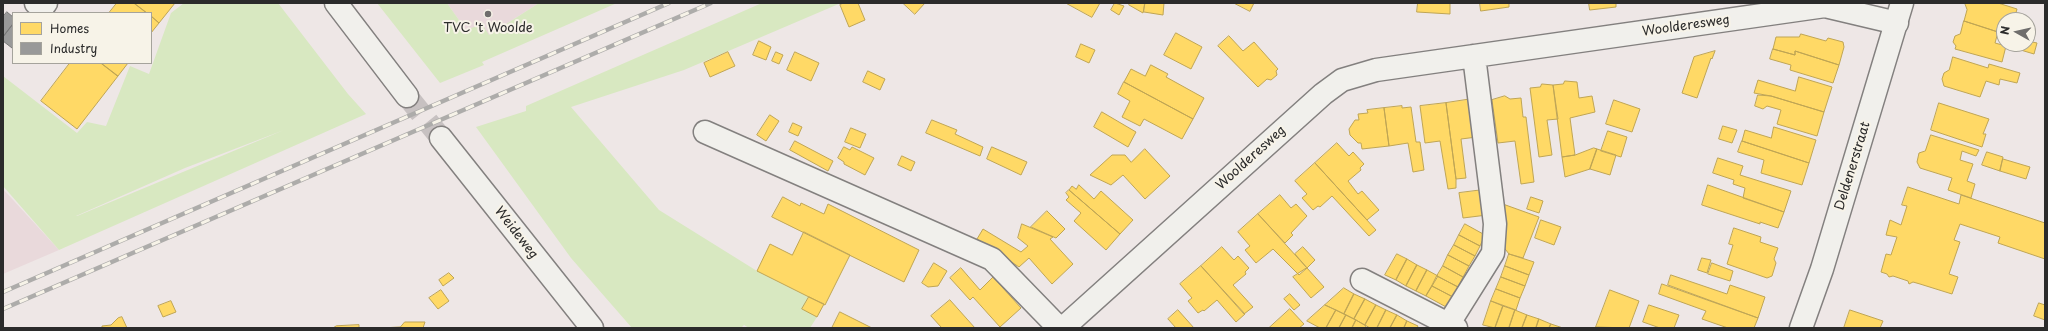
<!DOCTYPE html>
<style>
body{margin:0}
#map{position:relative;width:2048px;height:331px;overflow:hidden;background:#eee7e6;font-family:"Playpen Sans",sans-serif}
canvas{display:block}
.frame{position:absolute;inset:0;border:4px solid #2b2b2b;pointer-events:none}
.legend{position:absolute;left:12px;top:12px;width:140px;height:52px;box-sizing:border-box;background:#f7f3e8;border:1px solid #a5a39c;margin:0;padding:5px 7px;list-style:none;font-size:12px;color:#2b2b2b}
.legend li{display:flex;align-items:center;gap:8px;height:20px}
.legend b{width:20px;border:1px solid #a5a39c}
.north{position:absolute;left:1996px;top:12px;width:40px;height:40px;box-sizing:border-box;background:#f7f3e8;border:1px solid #a5a39c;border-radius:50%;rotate:278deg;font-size:11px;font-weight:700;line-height:16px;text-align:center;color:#2b2b2b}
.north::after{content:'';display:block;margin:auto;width:14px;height:18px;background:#6f6d6c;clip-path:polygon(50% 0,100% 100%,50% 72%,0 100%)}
</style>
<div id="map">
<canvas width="2048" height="331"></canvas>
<div class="frame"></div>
<ul class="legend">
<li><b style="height:11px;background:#ffd966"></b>Homes</li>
<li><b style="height:11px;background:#999"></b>Industry</li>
</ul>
<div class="north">N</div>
</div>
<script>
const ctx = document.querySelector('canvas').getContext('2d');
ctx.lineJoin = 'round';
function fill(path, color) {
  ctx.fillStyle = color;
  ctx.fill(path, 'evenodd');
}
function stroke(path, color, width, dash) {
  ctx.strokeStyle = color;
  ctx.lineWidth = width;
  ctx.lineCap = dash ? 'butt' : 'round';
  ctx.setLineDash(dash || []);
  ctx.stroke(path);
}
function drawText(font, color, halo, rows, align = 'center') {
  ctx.font = font + ' "Playpen Sans",sans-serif';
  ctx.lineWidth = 4;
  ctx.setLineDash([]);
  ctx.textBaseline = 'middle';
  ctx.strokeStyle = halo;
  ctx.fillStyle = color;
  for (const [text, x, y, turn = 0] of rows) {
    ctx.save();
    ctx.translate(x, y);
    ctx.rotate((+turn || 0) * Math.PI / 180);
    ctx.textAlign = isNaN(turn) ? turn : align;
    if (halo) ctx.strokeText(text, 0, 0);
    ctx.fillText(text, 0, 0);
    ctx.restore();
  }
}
fill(new Path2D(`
 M 447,3 L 539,3 L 489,35 L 466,30 Z
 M 3,189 L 59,250 L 3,274 Z`), '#e9d9db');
fill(new Path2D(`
 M 184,3 L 278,3 L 348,94 L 366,114 L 59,250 L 3,186 L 3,76 L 77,133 L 87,122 L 106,126 L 130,66 L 149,74 L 171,13 ZM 284,130 L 77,216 L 76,216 L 185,168 Z
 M 377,3 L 447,3 L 466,30 L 482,24 L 489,35 L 539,3 L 617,3 L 482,62 L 484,65 L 440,83 Z
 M 762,3 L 841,3 L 684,70 L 571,107 L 659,210 L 757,271 L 809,297 L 803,309 L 817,317 L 810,328 L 749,328 L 744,325 L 741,328 L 632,328 L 571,258 L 476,127 L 526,111 L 526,106 Z`), '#d8e8c1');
const homes = new Path2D(`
 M 117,3 L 134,3 L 147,13 L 109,13 Z
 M 134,3 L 175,3 L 159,23 L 151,16 L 151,13 L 147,13 Z
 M 844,3 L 858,3 L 865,20 L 849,27 L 840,5 Z
 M 903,3 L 925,3 L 915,14 Z
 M 1066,3 L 1100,3 L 1092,17 Z
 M 1115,3 L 1124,6 L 1119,15 L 1111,10 Z
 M 1130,3 L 1145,3 L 1143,13 L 1129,5 Z
 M 1145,3 L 1164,3 L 1163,15 L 1144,12 Z
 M 1234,3 L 1254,3 L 1250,11 Z
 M 1418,3 L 1450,3 L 1450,14 L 1417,12 Z
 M 1480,3 L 1509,3 L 1509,7 L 1481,11 Z
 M 1589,3 L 1616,3 L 1616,7 L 1590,10 Z
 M 1965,3 L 1998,3 L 2017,9 L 2014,20 L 2002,21 L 1998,32 L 1964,21 L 1967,10 Z
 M 151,16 L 159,23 L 151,33 Z
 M 1964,21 L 1998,32 L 1995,43 L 2006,46 L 2002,62 L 1955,49 L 1956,46 L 1953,42 L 1955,36 L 1960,34 Z
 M 1176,33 L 1202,47 L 1191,69 L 1164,55 Z
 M 1801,34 L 1826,41 L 1828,38 L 1843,42 L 1844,47 L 1839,65 L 1795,51 L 1795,55 L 1773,49 L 1776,37 L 1799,37 Z
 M 1229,36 L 1243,51 L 1254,42 L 1278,69 L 1276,71 L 1277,75 L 1271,80 L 1267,79 L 1258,87 L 1218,46 Z
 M 759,41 L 771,47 L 766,60 L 753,55 Z
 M 2028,41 L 2037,43 L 2034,54 L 2014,48 L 2015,44 L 2028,44 Z
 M 1081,44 L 1095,50 L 1089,63 L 1076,57 Z
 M 1773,49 L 1795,55 L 1795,51 L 1839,65 L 1833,83 L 1790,70 L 1791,65 L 1770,59 Z
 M 1715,51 L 1712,59 L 1711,58 L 1697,98 L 1682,93 L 1694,57 Z
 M 728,52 L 735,66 L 710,77 L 704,63 Z
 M 776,52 L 783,55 L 779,64 L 772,61 Z
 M 795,52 L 819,63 L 811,81 L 787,70 Z
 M 1953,57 L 1988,68 L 1989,64 L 2020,73 L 2017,83 L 2000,79 L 1999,85 L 1986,81 L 1980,97 L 1944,86 L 1942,79 L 1944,73 L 1949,70 Z
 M 70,63 L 101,63 L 118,76 L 77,129 L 41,101 Z
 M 101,63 L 128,63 L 118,76 Z
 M 1151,65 L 1168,74 L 1166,77 L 1204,98 L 1193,119 L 1124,82 L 1131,69 L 1145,76 Z
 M 868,71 L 885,79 L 880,90 L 863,82 Z
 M 1799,77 L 1832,87 L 1824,112 L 1771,96 L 1754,93 L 1758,80 L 1795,91 Z
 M 1565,81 L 1577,82 L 1579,98 L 1592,96 L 1595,112 L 1570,118 L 1575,155 L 1562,157 L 1553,85 L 1563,84 Z
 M 1124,82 L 1193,119 L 1182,139 L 1144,119 L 1140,126 L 1122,117 L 1130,101 L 1118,94 Z
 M 1542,84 L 1553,85 L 1558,119 L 1547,120 L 1552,155 L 1539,157 L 1530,88 L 1540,87 Z
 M 1758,95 L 1771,96 L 1824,112 L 1817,136 L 1777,124 L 1781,110 L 1767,106 L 1763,109 L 1755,106 Z
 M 1505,96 L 1510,99 L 1521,98 L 1523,117 L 1526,117 L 1534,182 L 1521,184 L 1515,141 L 1498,143 L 1492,100 Z
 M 1472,99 L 1477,137 L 1461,139 L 1466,178 L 1456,179 L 1446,103 Z
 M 1614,100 L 1640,109 L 1632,132 L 1606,124 Z
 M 1446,103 L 1456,179 L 1456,188 L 1448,189 L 1440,141 L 1425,143 L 1420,106 Z
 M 1939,103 L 1989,119 L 1983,134 L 1986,134 L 1982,147 L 1931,130 Z
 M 1402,106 L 1402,108 L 1411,107 L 1416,142 L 1420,142 L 1424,170 L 1413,172 L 1408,143 L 1389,146 L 1384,108 Z
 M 1384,108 L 1389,146 L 1362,149 L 1361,143 L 1358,143 L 1350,135 L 1349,129 L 1355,120 L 1359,120 L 1358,114 L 1368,113 L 1367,110 Z
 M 1102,112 L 1136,132 L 1128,147 L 1094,127 Z
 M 770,115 L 779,121 L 766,141 L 757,135 Z
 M 932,120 L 957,130 L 955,134 L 983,147 L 980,156 L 926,133 Z
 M 793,123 L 802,127 L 798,136 L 789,132 Z
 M 1723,126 L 1737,130 L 1732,143 L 1719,139 Z
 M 1774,127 L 1816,140 L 1809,163 L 1742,141 L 1745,130 L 1771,138 Z
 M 851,128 L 866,134 L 860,148 L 845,142 Z
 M 1608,131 L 1627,137 L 1621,157 L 1601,151 Z
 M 1931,135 L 1979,150 L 1976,156 L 1962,151 L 1960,160 L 1973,164 L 1967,181 L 1975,184 L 1971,198 L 1948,190 L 1952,178 L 1920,168 L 1917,162 L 1919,153 L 1925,151 Z
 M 795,141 L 833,161 L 828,171 L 790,150 Z
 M 1742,141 L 1809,163 L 1802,185 L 1761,173 L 1764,160 L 1738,152 Z
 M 1337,143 L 1349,156 L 1353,152 L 1364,164 L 1360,168 L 1361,170 L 1348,181 L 1358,194 L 1362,191 L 1379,210 L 1367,220 L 1315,163 Z
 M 844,147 L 850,150 L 852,147 L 874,158 L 865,175 L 844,164 L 844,162 L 838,158 Z
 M 992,147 L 1027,162 L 1021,175 L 987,159 Z
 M 1594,148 L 1597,149 L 1590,169 L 1565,177 L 1562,157 L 1575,155 Z
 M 1145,149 L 1170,176 L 1145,199 L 1123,175 L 1111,185 L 1090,175 L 1112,155 L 1125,155 L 1131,162 Z
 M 1597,149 L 1616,155 L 1610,175 L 1590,169 Z
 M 1987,152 L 2003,157 L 2000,171 L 1982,165 Z
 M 902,156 L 915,162 L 911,171 L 898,165 Z
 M 1718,158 L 1743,166 L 1740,175 L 1791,191 L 1784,212 L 1743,198 L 1745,188 L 1733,184 L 1734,180 L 1713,173 Z
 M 2003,159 L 2030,167 L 2026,179 L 2000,171 Z
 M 1315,163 L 1376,230 L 1369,236 L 1332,196 L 1320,207 L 1318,206 L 1313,210 L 1302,198 L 1307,194 L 1295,181 Z
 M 1079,185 L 1094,199 L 1101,191 L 1133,220 L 1120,234 L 1069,190 L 1072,186 L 1076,189 Z
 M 1708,185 L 1784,212 L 1778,228 L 1760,222 L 1760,224 L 1702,205 Z
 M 1908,187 L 1959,204 L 1961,195 L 2045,223 L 2045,259 L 1998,243 L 2000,237 L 1960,224 L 1954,240 L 1960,242 L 1949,274 L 1958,277 L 1952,294 L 1920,284 L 1913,282 L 1909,284 L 1908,281 L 1893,276 L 1889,277 L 1887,274 L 1881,272 L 1886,254 L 1891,255 L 1897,237 L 1886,235 L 1890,220 L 1901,225 L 1907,206 L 1902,205 Z
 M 1069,190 L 1120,234 L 1106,250 L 1074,221 L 1081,213 L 1066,200 L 1069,197 L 1066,193 Z
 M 1483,190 L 1487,215 L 1463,218 L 1459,193 Z
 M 1280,195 L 1291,208 L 1296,204 L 1307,216 L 1291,233 L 1293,235 L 1285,243 L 1258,214 Z
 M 783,197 L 800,206 L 801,203 L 824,214 L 828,204 L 919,250 L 904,282 L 772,217 Z
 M 1531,197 L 1543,201 L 1539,213 L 1527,209 Z
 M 1500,203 L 1539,217 L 1523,258 L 1509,254 L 1502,245 Z
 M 1047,211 L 1065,229 L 1056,238 L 1031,227 Z
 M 1258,214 L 1307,268 L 1299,275 L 1273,249 L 1256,263 L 1245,250 L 1250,246 L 1238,232 Z
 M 1541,220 L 1561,227 L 1554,245 L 1535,238 Z
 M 1022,224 L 1053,237 L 1050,239 L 1073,264 L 1052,284 L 1029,258 L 1019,267 L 977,239 L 983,229 L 1021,252 L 1028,246 L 1018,238 Z
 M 1465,224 L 1485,235 L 1480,246 L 1459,235 Z
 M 1734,228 L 1761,237 L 1760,242 L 1778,248 L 1774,259 L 1776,263 L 1772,276 L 1767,278 L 1727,264 L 1733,245 L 1729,244 Z
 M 804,232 L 850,255 L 825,305 L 757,271 L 770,244 L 792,255 Z
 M 1459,235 L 1480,246 L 1475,256 L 1454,245 Z
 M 1454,245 L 1475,256 L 1469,266 L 1448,255 Z
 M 1222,247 L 1234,260 L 1238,256 L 1249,268 L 1245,272 L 1246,274 L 1233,285 L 1253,307 L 1244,314 L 1201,266 Z
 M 1303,247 L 1315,260 L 1307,268 L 1295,254 Z
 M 1397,254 L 1407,259 L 1396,280 L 1385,275 Z
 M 1509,254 L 1534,262 L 1529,275 L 1505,266 Z
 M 1448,255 L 1469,266 L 1463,277 L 1443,266 Z
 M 1702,258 L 1711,260 L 1707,273 L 1698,270 Z
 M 1407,259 L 1417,265 L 1406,286 L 1396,280 Z
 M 934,263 L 947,271 L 938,286 L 928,287 L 922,283 Z
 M 1712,263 L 1733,271 L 1730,281 L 1708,274 Z
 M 1417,265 L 1427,270 L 1416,291 L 1406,286 Z
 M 1201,266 L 1245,314 L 1236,322 L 1217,300 L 1204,311 L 1203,310 L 1198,313 L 1188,301 L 1192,298 L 1180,284 Z
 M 1443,266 L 1463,277 L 1458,287 L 1437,276 Z
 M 1505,266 L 1529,275 L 1525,286 L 1501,277 Z
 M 961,268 L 980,290 L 993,277 L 1021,308 L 1000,327 L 973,297 L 970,300 L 950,278 Z
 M 1307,268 L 1324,287 L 1311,298 L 1293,277 Z
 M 1427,270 L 1438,276 L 1426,296 L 1416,291 Z
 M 449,273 L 454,278 L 443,286 L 439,280 Z
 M 1671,275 L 1727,294 L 1730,285 L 1765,297 L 1758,318 L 1668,285 Z
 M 1437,276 L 1458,287 L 1453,297 L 1432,286 Z
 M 1501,277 L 1525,286 L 1520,298 L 1496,289 Z
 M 1662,284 L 1758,318 L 1754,328 L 1728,328 L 1702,319 L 1706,311 L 1659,294 Z
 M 1432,286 L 1453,297 L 1448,308 L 1426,296 Z
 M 1344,288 L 1354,294 L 1344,314 L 1325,305 Z
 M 1496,289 L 1520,298 L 1516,310 L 1491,301 Z
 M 441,290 L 449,301 L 438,309 L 429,298 Z
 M 1610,290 L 1639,301 L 1629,328 L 1596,327 Z
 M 1290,294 L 1300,305 L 1294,310 L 1284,299 Z
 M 1354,294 L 1365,299 L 1354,319 L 1344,314 Z
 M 809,297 L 824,304 L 817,317 L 802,309 Z
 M 1365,299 L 1376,305 L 1365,325 L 1354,319 Z
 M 950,300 L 975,328 L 939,328 L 941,327 L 931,316 Z
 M 171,301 L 176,312 L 163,317 L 158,306 Z
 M 1491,301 L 1503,306 L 1495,328 L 1483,325 Z
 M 2039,303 L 2045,305 L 2045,320 L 2034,316 Z
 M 1325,305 L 1336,310 L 1326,328 L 1320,328 L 1307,321 Z
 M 1376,305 L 1386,310 L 1377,328 L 1370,328 L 1365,325 Z
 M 1649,305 L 1679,315 L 1674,328 L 1660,328 L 1643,322 Z
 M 1503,306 L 1515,310 L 1509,328 L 1495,328 Z
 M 1290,309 L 1304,324 L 1299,328 L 1269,328 Z
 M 1178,310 L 1194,328 L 1176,328 L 1168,319 Z
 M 1336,310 L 1346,315 L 1339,328 L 1326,328 Z
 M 1386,310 L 1397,315 L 1390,328 L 1377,328 Z
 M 1515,310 L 1527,315 L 1522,328 L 1509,328 Z
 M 1850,310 L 1883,321 L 1880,328 L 1844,328 Z
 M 840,312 L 872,328 L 832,328 Z
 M 1346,315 L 1356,320 L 1352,328 L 1339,328 Z
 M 1397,315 L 1407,321 L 1404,328 L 1390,328 Z
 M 1527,315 L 1539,319 L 1536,328 L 1522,328 Z
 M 122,317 L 127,328 L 102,328 L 102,326 L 111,325 L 118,318 Z
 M 1539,319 L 1551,324 L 1549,328 L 1536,328 Z
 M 1356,320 L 1366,326 L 1365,328 L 1352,328 Z
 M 1407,321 L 1418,326 L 1417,328 L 1404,328 Z
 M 405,322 L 425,322 L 423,328 L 381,328 L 400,327 Z
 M 1551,324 L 1563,328 L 1549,328 Z
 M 359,325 L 359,328 L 333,328 L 336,326 Z`);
fill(homes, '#ffd966');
stroke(homes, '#bfa554', 1);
const industry = new Path2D(`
 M 7,12 L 13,17 L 13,24 L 3,37 L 3,17 Z
 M 13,24 L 13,47 L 12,48 L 3,41 L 3,37 Z`);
fill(industry, '#999');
stroke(industry, '#787878', 1);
stroke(new Path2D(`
 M 407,96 L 441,138`), '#c7c1c1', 22, [22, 11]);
const minor = new Path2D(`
 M 36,3 L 42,8 L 46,3
 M 705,132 L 992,259 L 1059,328
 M 1362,280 L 1456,328
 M 1063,328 L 1323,94 L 1342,80 L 1376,70 L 1825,6 L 1897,23
 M 1446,328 L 1493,253 L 1495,224 L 1474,56`);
const major = new Path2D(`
 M 336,3 L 407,96
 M 441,138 L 592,328
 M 1801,328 L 1822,269 L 1902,3`);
stroke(minor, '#83807f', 25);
stroke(major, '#83807f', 25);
stroke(minor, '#f1f0ec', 22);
stroke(major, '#f1f0ec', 22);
const rail = new Path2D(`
 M 3,292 L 669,3
 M 3,309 L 711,3`);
stroke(rail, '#adacaa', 4.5);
stroke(rail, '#f7f3e8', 3, [9]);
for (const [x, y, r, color] of [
 [488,14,4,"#6f6d6c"]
]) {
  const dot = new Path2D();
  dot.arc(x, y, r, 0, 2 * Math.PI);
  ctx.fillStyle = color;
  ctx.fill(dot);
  stroke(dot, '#f7f3e8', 1.5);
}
drawText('13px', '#2b2b2b', '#f7f3e8', [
 ["Woolderesweg",1686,26,-8],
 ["Woolderesweg",1251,158,-42],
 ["Deldenerstraat",1853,166,-73],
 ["Weideweg",516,233,52]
]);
drawText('13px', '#2b2b2b', '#f7f3e8', [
 ["TVC 't Woolde",488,28]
]);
</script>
